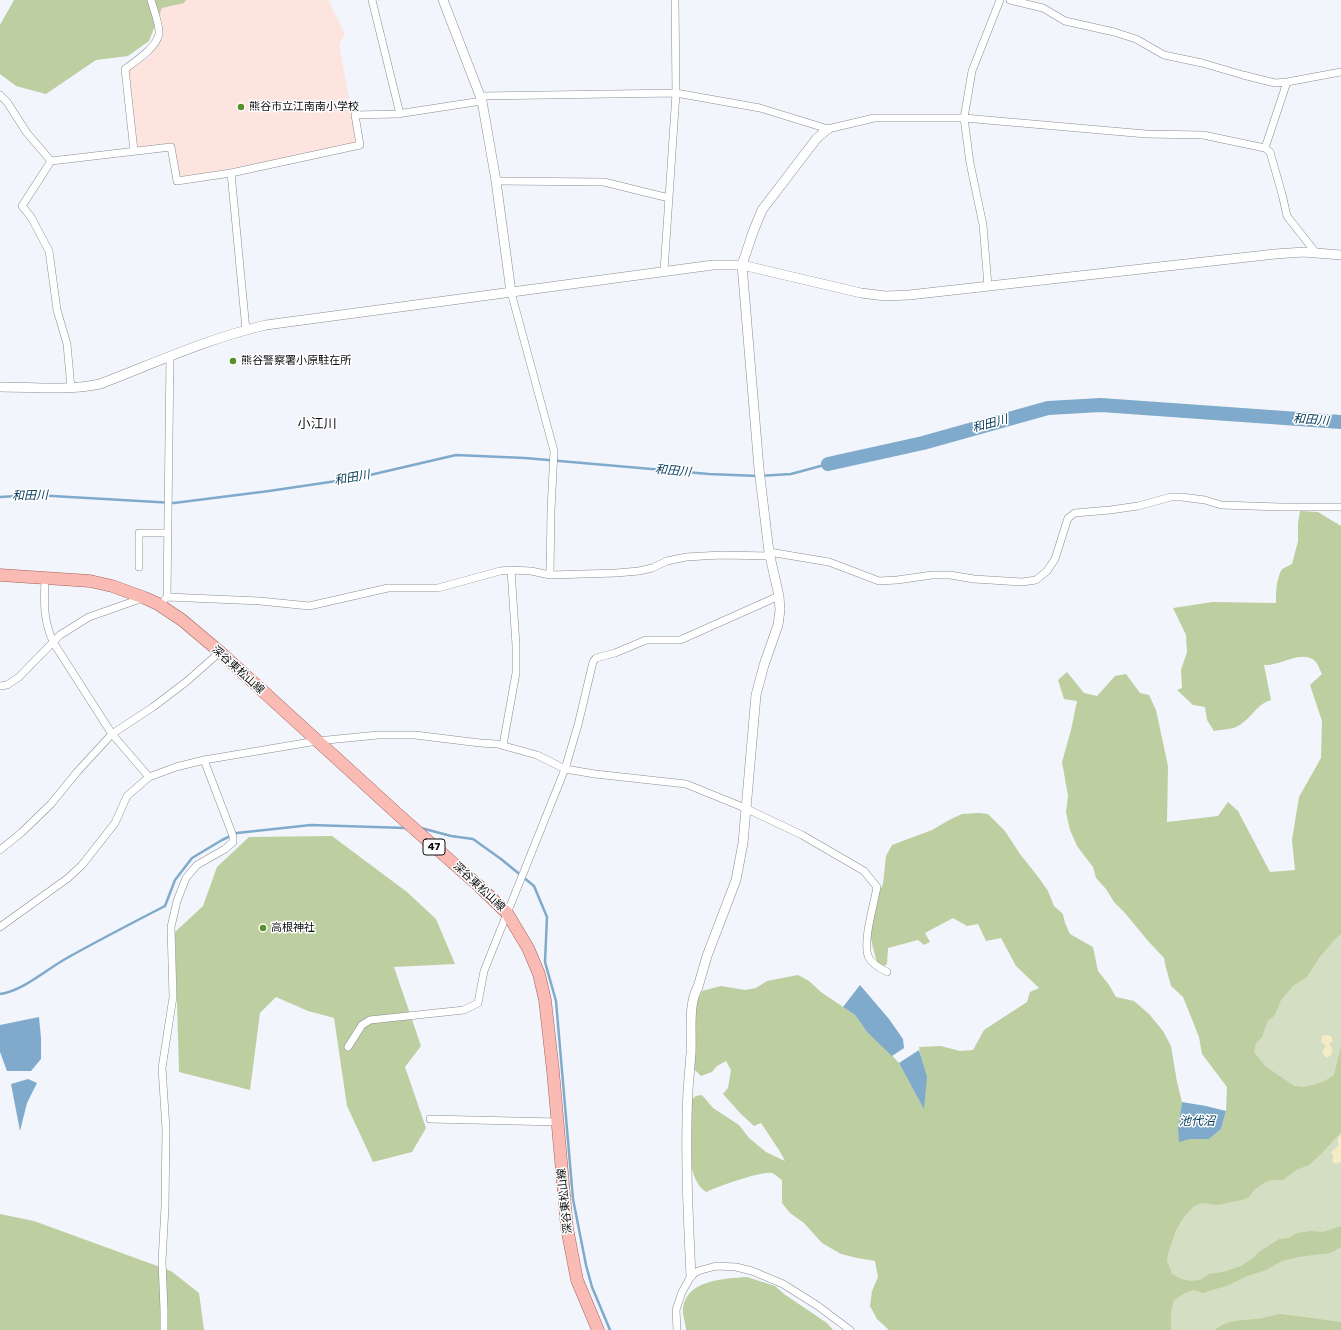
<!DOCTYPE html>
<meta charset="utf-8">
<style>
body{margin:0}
canvas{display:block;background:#f2f5fb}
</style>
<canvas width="1341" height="1330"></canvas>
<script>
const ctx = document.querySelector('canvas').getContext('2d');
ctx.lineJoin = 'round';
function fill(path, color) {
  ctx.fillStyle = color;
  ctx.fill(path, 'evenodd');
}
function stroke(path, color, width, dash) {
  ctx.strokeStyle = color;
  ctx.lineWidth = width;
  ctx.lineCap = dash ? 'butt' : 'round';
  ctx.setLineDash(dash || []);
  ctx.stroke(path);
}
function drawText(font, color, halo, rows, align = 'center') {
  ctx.font = font + ' Rubik,"Noto Sans JP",sans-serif';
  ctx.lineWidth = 3;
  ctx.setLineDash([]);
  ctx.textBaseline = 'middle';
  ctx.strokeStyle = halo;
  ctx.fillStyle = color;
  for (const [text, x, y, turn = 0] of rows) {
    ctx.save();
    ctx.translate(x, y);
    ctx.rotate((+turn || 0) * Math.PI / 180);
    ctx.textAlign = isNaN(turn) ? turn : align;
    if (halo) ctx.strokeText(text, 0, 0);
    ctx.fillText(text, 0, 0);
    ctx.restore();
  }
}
fill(new Path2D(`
 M 181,0 L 328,0 L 345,34 L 339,44 L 357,143 L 184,178 L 179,174 L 173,143 L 140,147 L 137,145 L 128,71 L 149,57 L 162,37 L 155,4 Z`), '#fee4de');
fill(new Path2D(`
 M 1341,927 L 1341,1330 L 1161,1330 L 1156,1264 L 1191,1198 L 1234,1197 L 1243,1046 L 1276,997 Z`), '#d3dec2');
fill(new Path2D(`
 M 14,0 L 186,0 L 184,3 L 162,8 L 149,41 L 128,56 L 96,60 L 46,94 L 16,86 L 0,74 L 0,25 Z
 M 1300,511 L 1318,512 L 1341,526 L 1341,934 L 1334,940 L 1319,958 L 1307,977 L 1293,986 L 1281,1000 L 1277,1010 L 1274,1016 L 1268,1020 L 1262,1037 L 1256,1043 L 1254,1052 L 1265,1066 L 1294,1086 L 1303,1087 L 1313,1085 L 1323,1082 L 1334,1075 L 1341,1046 L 1341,1132 L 1321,1154 L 1309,1165 L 1296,1170 L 1283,1180 L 1272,1180 L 1264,1183 L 1255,1189 L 1249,1197 L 1242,1200 L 1217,1205 L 1202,1203 L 1194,1206 L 1184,1217 L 1176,1230 L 1168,1254 L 1167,1261 L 1172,1274 L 1181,1279 L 1191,1281 L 1200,1280 L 1209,1274 L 1223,1272 L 1241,1266 L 1252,1259 L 1259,1252 L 1279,1239 L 1288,1238 L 1297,1233 L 1311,1231 L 1323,1232 L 1341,1226 L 1341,1247 L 1330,1253 L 1298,1257 L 1282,1261 L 1266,1270 L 1247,1276 L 1229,1285 L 1203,1293 L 1194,1290 L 1187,1292 L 1174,1300 L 1171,1312 L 1171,1330 L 889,1330 L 877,1319 L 870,1306 L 872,1291 L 878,1277 L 875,1261 L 857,1258 L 841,1254 L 822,1243 L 804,1223 L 790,1213 L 782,1203 L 782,1180 C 779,1178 775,1174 772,1173 C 763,1170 716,1187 706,1192 C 683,1177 690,1125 690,1101 L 696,1096 L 702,1095 L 713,1108 L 739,1125 L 749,1138 L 766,1152 L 785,1161 L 779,1150 L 761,1123 L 754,1126 L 741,1114 L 723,1094 L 728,1088 L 731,1070 L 726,1061 L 717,1066 L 712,1072 L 701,1076 L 694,1069 L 693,1010 L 702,991 L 721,986 L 745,990 L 756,988 L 767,981 L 798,975 L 809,981 L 821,992 L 855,1015 L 867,1032 L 883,1046 L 899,1063 L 924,1108 L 921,1058 L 919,1047 L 941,1046 L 960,1051 L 973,1050 L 984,1030 L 1027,1002 L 1030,992 L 1039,988 L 1016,966 L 1001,938 L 986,941 L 978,924 L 967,926 L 953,918 L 925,933 L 930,942 L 924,945 L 918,940 L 888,948 L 887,964 L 884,966 L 877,962 L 873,948 L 867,920 L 883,884 L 886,856 L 892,845 L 932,830 L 951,819 L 962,814 L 979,813 L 988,814 L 1005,831 L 1020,854 L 1039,878 L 1048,891 L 1054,906 L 1063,914 L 1065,923 L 1070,934 L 1093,947 L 1098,971 L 1109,985 L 1116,997 L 1134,1001 L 1149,1014 L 1163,1031 L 1171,1046 L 1177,1082 L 1182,1102 L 1178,1128 L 1190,1139 L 1209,1139 L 1221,1129 L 1226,1111 L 1227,1087 L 1202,1054 L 1199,1037 L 1183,997 L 1171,986 L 1165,964 L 1164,958 L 1149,942 L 1124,912 L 1114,902 L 1106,889 L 1096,878 L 1093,867 L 1077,846 L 1070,830 L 1066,812 L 1068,796 L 1062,762 L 1071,730 L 1077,701 L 1064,699 L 1058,680 L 1067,672 L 1084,693 L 1097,696 L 1115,676 L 1126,674 L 1140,693 L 1149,695 L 1156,710 L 1168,766 L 1167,822 L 1218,816 L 1228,802 L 1238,811 L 1270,872 L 1295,870 L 1292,840 L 1299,797 L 1321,758 L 1322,721 L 1310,685 L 1322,674 C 1320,670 1318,665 1316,662 C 1303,648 1279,667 1264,665 L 1271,700 C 1256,704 1250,721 1236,727 C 1230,730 1221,729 1214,731 L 1207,720 L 1205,707 L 1193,705 L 1177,690 L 1182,688 L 1181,670 L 1187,652 L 1186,635 L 1173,608 L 1213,602 L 1276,603 C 1276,590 1276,580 1282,569 L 1292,564 L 1298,541 L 1298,523 Z
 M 332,836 L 407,892 L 436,919 L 455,964 L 394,967 L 421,1046 L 405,1067 L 426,1128 L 412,1152 L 373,1162 L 347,1106 L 334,1018 L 308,1011 L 276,997 L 260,1013 L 250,1090 L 179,1072 L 175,932 L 203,906 L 217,867 L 249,837 Z
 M 0,1214 L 34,1221 L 171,1271 L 199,1293 L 204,1330 L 0,1330 Z
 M 747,1277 L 775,1286 L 784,1294 L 827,1323 L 833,1330 L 686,1330 C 686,1323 682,1315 683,1308 C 687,1279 725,1279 747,1277 Z
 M 1281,1314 L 1341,1322 L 1341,1330 L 1215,1330 C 1228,1319 1240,1321 1256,1319 C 1265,1318 1273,1315 1281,1314 Z`), '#bdcfa0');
fill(new Path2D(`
 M 1325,1035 L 1331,1036 L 1333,1041 L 1329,1044 L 1333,1050 L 1330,1056 L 1327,1058 L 1324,1056 L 1322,1052 L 1326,1046 L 1321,1042 L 1322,1036 Z
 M 1341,1135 L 1341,1162 L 1334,1164 L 1332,1160 L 1334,1157 L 1331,1152 L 1338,1146 L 1338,1137 Z`), '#f5ebc6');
fill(new Path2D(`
 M 860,985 L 889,1019 L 903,1039 L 904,1048 L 892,1056 L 867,1032 L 855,1015 L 843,1007 Z
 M 39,1017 L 41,1038 L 41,1059 L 31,1071 L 7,1071 L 0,1052 L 0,1025 Z
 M 919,1050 L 927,1077 L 924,1109 L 899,1063 Z
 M 28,1079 L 37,1083 L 27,1103 L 20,1131 L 11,1084 Z
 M 1182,1102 L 1206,1106 L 1226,1111 L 1221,1129 L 1209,1139 L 1190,1139 L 1179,1142 L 1178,1128 Z`), '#80aacb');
stroke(new Path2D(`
 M 0,497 L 35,495 L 174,503 L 269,491 L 357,478 L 456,455 L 525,458 L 709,474 L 758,476 L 791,474 L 828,464
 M 421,828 L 451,836 L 473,839 L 501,859 L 534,886 L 547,917 L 545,962 L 556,1001 L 573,1199 L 586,1265 L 592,1287 L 610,1330
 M 0,994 C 23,991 47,969 67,958 C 99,940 132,923 165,906 L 175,880 L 192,858 L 222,840 L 237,833 L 311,825 L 406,828`), '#80aacb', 2.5);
stroke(new Path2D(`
 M 828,464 L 923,443 L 1048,408 L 1101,405 L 1341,422`), '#80aacb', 14);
const minor = new Path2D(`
 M 372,0 L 400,114
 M 1010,0 L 1043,8 L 1065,21 L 1114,32 L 1136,39 L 1164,55 L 1202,63 L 1243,75 L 1275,83 L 1287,82 L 1341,72
 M 1287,82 L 1265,148 L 1270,152 L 1282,194 L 1287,216 L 1316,253
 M 0,95 L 7,102 L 27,133 L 51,161 L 171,147 L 177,181 L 231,173 L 360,145 L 355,115 L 397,114 L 482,101
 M 480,96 L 676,93 L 760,108 L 828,129 L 874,118 L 964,118 L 1146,134 L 1203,135 L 1265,148
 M 134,151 L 125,69 C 136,61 156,48 159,34 C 160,25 153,8 151,0
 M 51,161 L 22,206 L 31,217 L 49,251 L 57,310 L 67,344 L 71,388
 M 231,173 L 246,330
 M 496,181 L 604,182 L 669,198
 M 664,271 L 676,93 L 675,0
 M 988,286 L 983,225 L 970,163 L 964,118 L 972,71 L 1000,0
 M 511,292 L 554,451 L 551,510 L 550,575
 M 769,552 L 829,562 L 879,581 L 897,580 L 932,575 L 950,575 L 974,579 L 1022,582 L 1036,580 L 1047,571 L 1055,559 L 1068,518 L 1075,513 L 1110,510 L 1138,506 L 1171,497 L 1181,497 L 1205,500 L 1221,505 L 1281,507 L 1341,507
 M 139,567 L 139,533 L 167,533
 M 45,578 C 44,604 43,618 53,642 L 112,734 L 149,777
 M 167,597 L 260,601 L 309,606 L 388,588 L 438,588 L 500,571 L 511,570 L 531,571 L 550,575 L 616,573 L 639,571 L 652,568 L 667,561 L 686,557 L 721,555 L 770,556
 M 165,599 L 167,597 L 170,356
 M 0,686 L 7,685 L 19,677 L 60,635 L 89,617 L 143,598
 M 503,745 L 516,673 L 516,645 L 511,570
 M 0,850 L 21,833 L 51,804 L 77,772 L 112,734 L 153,707 L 186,682 L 220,652
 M 0,927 L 68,878 L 82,865 L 115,823 L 127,796 L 149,777 L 176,767 L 204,760 L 317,741 L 378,735 L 415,735 L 480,743 L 497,744 L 537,755 L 565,769 L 595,774 L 686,784 L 745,808 L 802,835 L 864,871 L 877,887 C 874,904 863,940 868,956 C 871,963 881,969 887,972
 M 348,1047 L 362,1025 L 370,1020 L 464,1010 L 478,1003 L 484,971 L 565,769 L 578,725 L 593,662 L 596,658 L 615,653 L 646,640 L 680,640 L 687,637 L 779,596
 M 430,1119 L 558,1122
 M 164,1330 L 164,1310 L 162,1261 L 165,1207 L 166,1129 L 162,1068 L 173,997 L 171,927 L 177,901 L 186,878 L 197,865 L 225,849 L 233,842 L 233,836 L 204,760
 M 677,1330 L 676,1310 L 682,1292 L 691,1276 L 698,1271 L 716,1266 L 736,1267 L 752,1271 L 783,1284 L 818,1306 L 850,1330`);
const tertiary = new Path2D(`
 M 443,0 L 482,101 L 496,181 L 511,292
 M 0,387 C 34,387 67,391 100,384 C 155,363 209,338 266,325 L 713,265 L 742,265 L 861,293 L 885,296 L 909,295 L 1275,254 L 1304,252 L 1341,255
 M 691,1276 C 688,1214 685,1151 688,1090 C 689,1077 690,1065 691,1053 C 692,1034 688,1003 698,987 L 707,956 L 736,880 L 743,843 L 756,695 L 764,665 L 778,625 L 780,610 L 779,596 L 769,552 L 759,469 L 742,265 L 753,232 L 762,210 L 817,138 L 828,129`);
const primary = new Path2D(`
 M 0,575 L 90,581 L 112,586 L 145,598 L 158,604 L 182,620 L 220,652 L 402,818 L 479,886 L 507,913 L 528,948 L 539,974 L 545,1000 L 553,1071 L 567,1228 L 577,1280 L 598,1330`);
stroke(minor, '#8a8d92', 8);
stroke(tertiary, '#8a8d92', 10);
stroke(primary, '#a4615a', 13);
stroke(minor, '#fff', 7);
stroke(tertiary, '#fff', 9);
stroke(primary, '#fabbb4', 12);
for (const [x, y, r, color] of [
 [241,107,4,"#58902c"],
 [233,361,4,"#58902c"],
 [263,928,4,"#58902c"]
]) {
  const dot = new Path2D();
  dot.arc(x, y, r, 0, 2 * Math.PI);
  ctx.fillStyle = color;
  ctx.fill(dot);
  stroke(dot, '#fff', 1.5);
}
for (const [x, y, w] of [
 [434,847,22]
]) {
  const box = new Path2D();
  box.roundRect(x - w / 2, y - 8, w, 16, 3);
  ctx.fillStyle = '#fff';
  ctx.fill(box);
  stroke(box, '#0d0e10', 1);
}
drawText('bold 10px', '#0d0e10', null, [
 ["47",434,847]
]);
drawText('11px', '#0d0e10', '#fff', [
 ["熊谷市立江南南小学校",249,107],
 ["熊谷警察署小原駐在所",241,361],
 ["高根神社",271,928]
], 'left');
drawText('11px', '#0d0e10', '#fff', [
 ["深谷東松山線",238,670,42],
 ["深谷東松山線",479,887,43],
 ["深谷東松山線",565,1201,-96]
]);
drawText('italic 12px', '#013757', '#fff', [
 ["和田川",1311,420,4],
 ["和田川",990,424,-15],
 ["和田川",673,471,5],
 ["和田川",352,478,-10],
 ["和田川",30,496,-1],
 ["池代沼",1197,1122]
]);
drawText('13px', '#0d0e10', '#fff', [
 ["小江川",317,424]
]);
</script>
